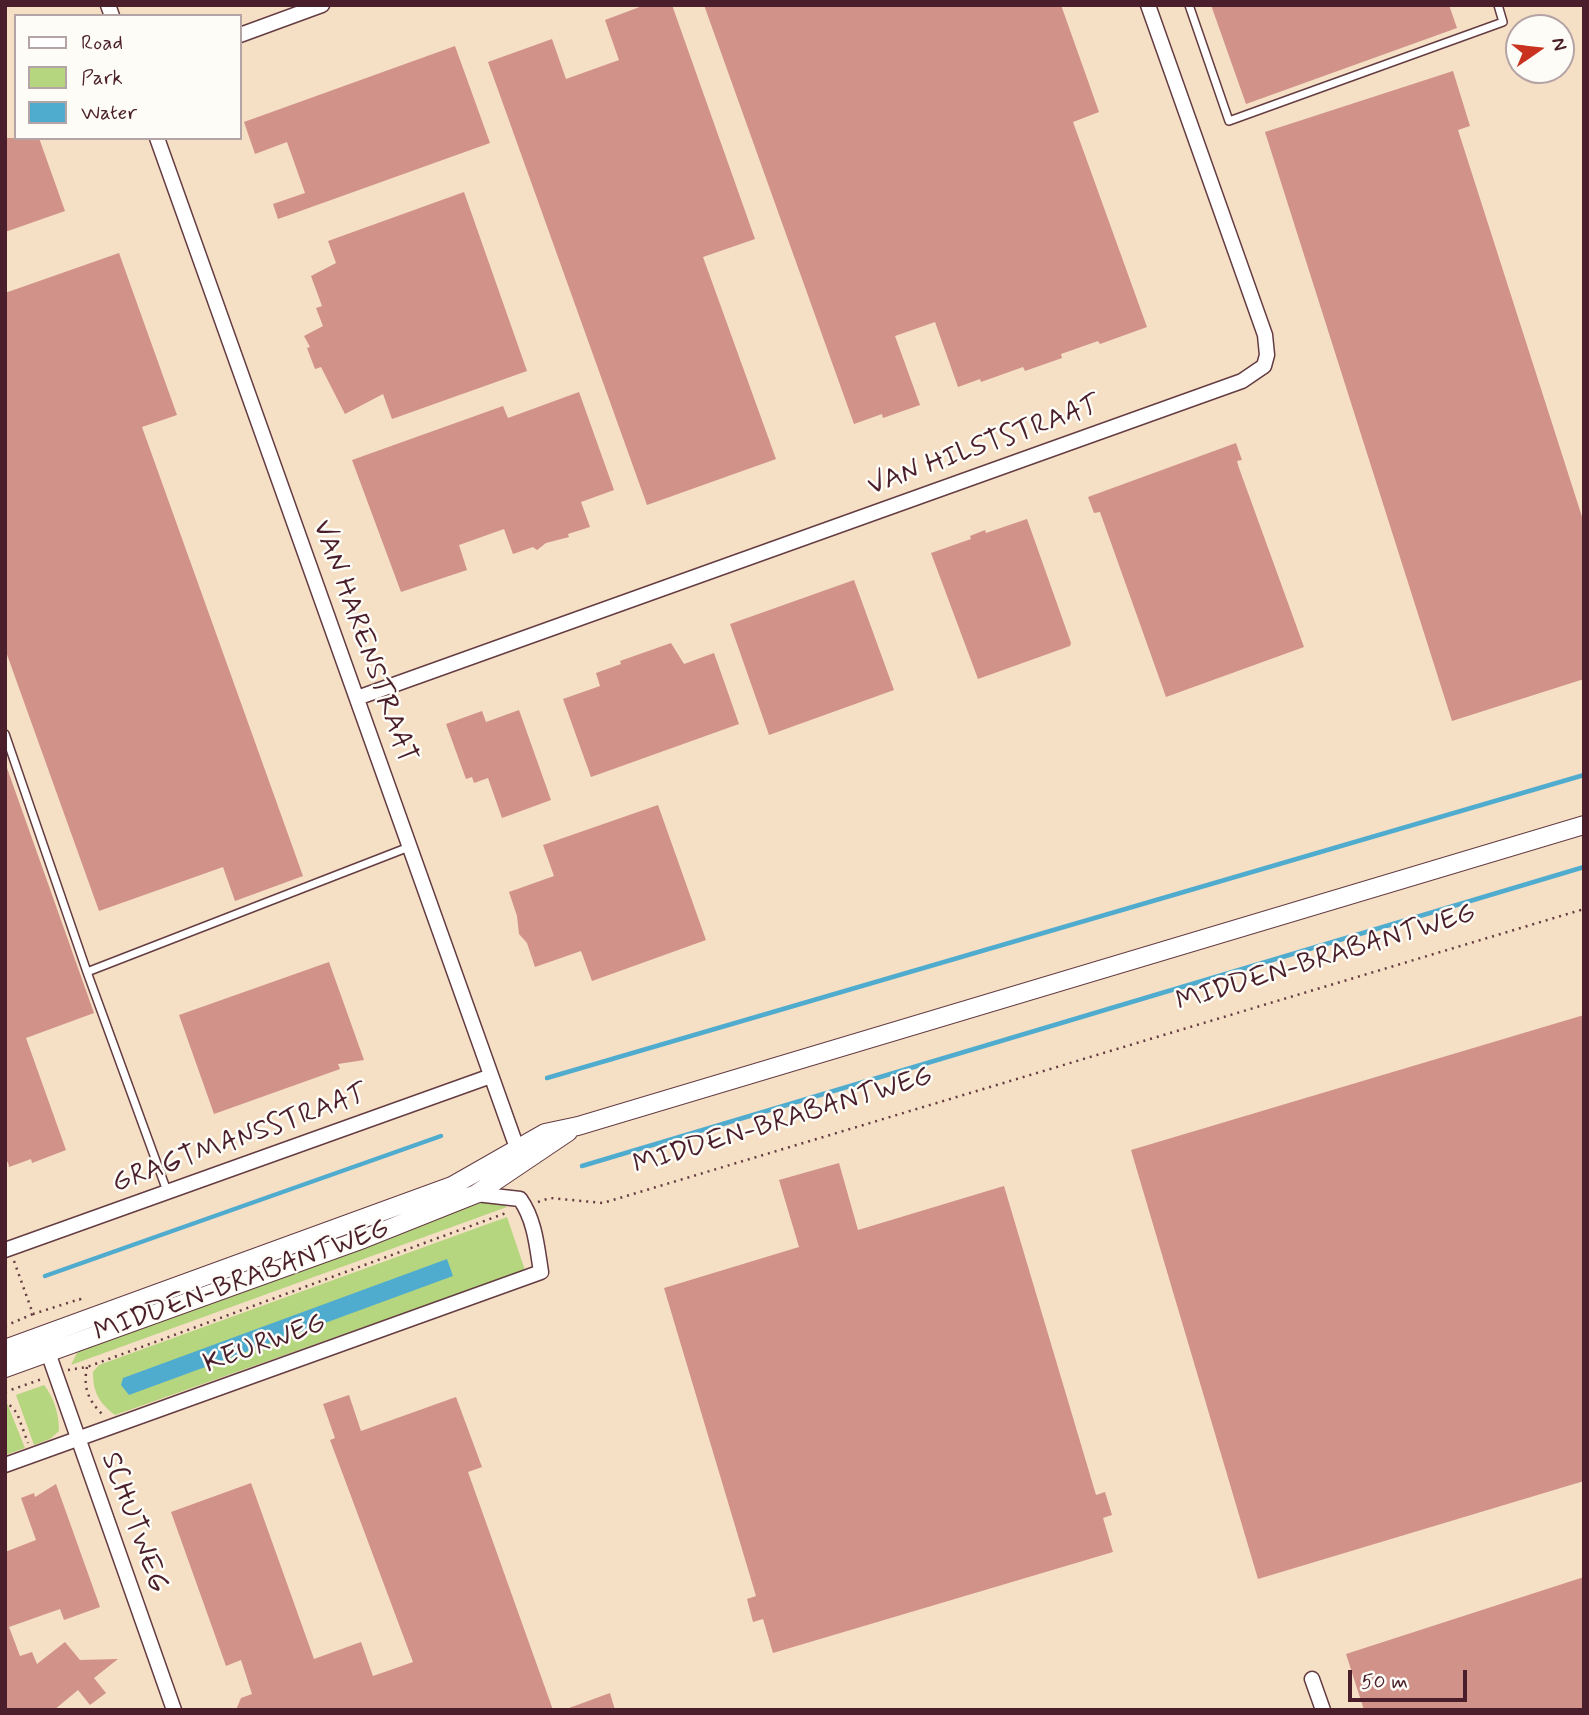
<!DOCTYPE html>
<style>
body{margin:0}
#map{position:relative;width:1589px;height:1715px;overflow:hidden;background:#f5dfc5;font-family:Mynerve,sans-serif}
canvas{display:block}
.frame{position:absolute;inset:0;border:7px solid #4a1f2b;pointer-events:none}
.legend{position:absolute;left:14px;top:14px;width:228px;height:126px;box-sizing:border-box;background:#fdfcf7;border:2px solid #b5a4a5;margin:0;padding:9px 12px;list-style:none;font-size:21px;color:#4a1f2b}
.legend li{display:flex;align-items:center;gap:14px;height:35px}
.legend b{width:35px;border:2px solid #b5a4a5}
.north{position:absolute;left:1505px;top:14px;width:70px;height:70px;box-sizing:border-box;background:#fdfcf7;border:2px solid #b5a4a5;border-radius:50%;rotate:76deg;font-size:19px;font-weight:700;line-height:28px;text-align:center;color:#4a1f2b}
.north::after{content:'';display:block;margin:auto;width:24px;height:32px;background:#c8321e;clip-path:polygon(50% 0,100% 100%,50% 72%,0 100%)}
.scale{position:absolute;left:1348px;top:1670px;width:119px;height:32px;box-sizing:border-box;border:4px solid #4a1f2b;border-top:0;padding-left:9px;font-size:21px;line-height:24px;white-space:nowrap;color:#4a1f2b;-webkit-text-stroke:5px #fdfcf7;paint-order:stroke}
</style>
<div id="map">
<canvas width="1589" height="1715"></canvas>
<div class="frame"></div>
<ul class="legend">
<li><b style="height:9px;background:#fff"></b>Road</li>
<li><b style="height:19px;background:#b5d67e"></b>Park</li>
<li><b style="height:19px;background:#50acce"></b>Water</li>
</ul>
<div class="north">N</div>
<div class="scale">50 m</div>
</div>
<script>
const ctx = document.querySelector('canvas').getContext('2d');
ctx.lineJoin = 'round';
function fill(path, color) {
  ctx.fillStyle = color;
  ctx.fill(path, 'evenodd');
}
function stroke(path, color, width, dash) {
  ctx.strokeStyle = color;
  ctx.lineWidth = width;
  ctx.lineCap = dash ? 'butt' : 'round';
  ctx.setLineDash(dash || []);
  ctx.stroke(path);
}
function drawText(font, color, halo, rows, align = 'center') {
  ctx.font = font + ' Mynerve,sans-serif';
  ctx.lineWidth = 5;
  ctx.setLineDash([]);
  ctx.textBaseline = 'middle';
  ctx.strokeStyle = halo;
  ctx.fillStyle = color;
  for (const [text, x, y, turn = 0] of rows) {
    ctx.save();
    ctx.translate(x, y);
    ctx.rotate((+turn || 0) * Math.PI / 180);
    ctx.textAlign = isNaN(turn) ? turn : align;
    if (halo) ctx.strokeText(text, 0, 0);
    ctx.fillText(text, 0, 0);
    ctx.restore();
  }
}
fill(new Path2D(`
 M 491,1198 L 507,1207 L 71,1365 L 78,1351 Z
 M 507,1217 L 525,1270 L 115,1415 C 99,1403 93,1392 93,1372 L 99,1365 Z
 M 44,1385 C 54,1398 59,1414 59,1431 L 50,1439 L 34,1445 L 16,1395 Z
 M 5,1398 L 25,1448 L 5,1455 Z`), '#b5d67e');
fill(new Path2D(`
 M 447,1259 L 453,1276 L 129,1395 L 121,1385 L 123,1378 Z`), '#50acce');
stroke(new Path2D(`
 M 547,1078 L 1584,775
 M 582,1166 L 1584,867
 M 45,1276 L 441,1136`), '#50acce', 4.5);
fill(new Path2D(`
 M 645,5 L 672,5 L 755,239 L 703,257 L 776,459 L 647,505 L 488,62 L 552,39 L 566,79 L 619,60 L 605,20 Z
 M 704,5 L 1061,5 L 1099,112 L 1073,122 L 1147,327 L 1100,344 L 1098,341 L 1061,354 L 1062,358 L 1025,371 L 1023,367 L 981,382 L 980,379 L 958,387 L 935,322 L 895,336 L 920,405 L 883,418 L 882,414 L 854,424 Z
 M 1211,5 L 1449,5 L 1457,28 L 1246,104 Z
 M 455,46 L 490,143 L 278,219 L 273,204 L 305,193 L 287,142 L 255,154 L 244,122 Z
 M 1453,71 L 1470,126 L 1458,130 L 1584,523 L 1584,679 L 1452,721 L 1265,132 Z
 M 5,138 L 39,138 L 65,211 L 5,232 Z
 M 464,192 L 527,371 L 392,419 L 383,394 L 345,414 L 321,367 L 315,369 L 307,348 L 310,347 L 304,336 L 323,326 L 316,308 L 322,306 L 311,276 L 336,263 L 328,241 Z
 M 119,253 L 177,415 L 142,427 L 303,876 L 235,901 L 223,867 L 99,911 L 5,649 L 5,293 Z
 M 579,392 L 614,490 L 581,502 L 590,527 L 568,534 L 569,537 L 546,543 L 537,550 L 533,547 L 513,554 L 504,529 L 459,545 L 467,570 L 401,592 L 352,460 L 503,406 L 508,418 Z
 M 1236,443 L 1242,460 L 1237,461 L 1239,468 L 1304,647 L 1166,697 L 1100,512 L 1094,513 L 1088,497 Z
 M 1027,519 L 1071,643 L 1070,646 L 978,679 L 931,553 L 971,539 L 970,536 L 985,530 L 986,533 Z
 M 854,580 L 894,690 L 769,735 L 730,624 Z
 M 671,643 L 684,664 L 714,653 L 739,724 L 591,777 L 563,699 L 600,686 L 596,673 L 621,664 L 620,661 Z
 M 519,710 L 551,800 L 502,818 L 488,778 L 474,783 L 472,777 L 466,779 L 446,724 L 482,711 L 486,722 Z
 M 7,768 L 94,1013 L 26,1038 L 66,1150 L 32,1163 L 31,1159 L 9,1167 L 8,1162 L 5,1163 Z
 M 658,805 L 706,940 L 592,981 L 581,951 L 535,967 L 527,943 L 519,934 L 517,916 L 509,892 L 554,876 L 543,845 Z
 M 329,962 L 364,1060 L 338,1064 L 340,1069 L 214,1114 L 179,1015 Z
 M 1584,1015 L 1584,1481 L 1258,1579 L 1131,1150 Z
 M 839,1163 L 858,1230 L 1004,1186 L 1096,1495 L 1105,1492 L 1112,1515 L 1103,1518 L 1113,1552 L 773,1653 L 763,1619 L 753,1622 L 747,1599 L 756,1596 L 664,1288 L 799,1247 L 779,1180 Z
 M 349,1395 L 361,1431 L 456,1397 L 482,1467 L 468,1472 L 553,1710 L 236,1710 L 241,1698 L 252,1694 L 241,1660 L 226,1666 L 171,1512 L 251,1483 L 314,1659 L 361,1642 L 373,1676 L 413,1662 L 330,1440 L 335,1438 L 323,1404 Z
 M 56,1484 L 100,1607 L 64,1620 L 60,1609 L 9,1627 L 20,1656 L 32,1652 L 37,1664 L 65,1642 L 80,1660 L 118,1659 L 94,1678 L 106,1693 L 90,1705 L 78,1690 L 54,1710 L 5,1710 L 5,1552 L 36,1540 L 21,1498 L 34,1493 L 35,1497 Z
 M 1584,1577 L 1584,1710 L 1364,1710 L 1346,1654 Z
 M 610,1693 L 615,1710 L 569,1710 L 569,1708 Z`), '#d1928a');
const service = new Path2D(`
 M 1189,5 L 1229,121 L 1503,22 L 1498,5
 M 5,734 L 87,972 L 167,1191
 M 87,972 L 409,847`);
const minor = new Path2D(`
 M 108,5 L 112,16
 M 240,35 L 322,5
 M 157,138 L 517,1148 L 522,1158
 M 357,698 L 1242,381 L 1264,366 L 1267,355 L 1265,335 L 1148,5
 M 5,1250 L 491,1076
 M 45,1344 L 174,1710
 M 5,1465 L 541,1272 C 537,1247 535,1220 520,1199 L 476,1194
 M 1312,1679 L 1323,1710`);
const tertiary = new Path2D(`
 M 5,1349 L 452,1186 L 545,1133 L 578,1126 L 1584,825
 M 5,1368 L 363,1239 L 476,1194 L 568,1132`);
stroke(service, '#643c42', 10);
stroke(minor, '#643c42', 17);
stroke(tertiary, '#643c42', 20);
stroke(new Path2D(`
 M 538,1202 L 550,1198 L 603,1203 L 1584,909
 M 14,1261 L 33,1314 L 80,1299 L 82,1305
 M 5,1326 L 33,1314
 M 87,1367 C 83,1387 88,1400 102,1414
 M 68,1370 L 87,1367 L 506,1213
 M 5,1392 L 42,1379
 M 5,1400 L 17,1413 L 28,1443`), '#643c42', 2.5, [2, 5]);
stroke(service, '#fff', 7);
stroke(minor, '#fff', 14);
stroke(tertiary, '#fff', 18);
drawText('28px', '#4a1f2b', '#fdfcf7', [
 ["VAN HILSTSTRAAT",984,447,-20],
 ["VAN HARENSTRAAT",363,642,70],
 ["MIDDEN-BRABANTWEG",1326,959,-17],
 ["MIDDEN-BRABANTWEG",783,1122,-17],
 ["GRAGTMANSSTRAAT",240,1140,-20],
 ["MIDDEN-BRABANTWEG",242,1282,-20],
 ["KEURWEG",265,1345,-20],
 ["SCHUTWEG",133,1523,70]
]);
</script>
